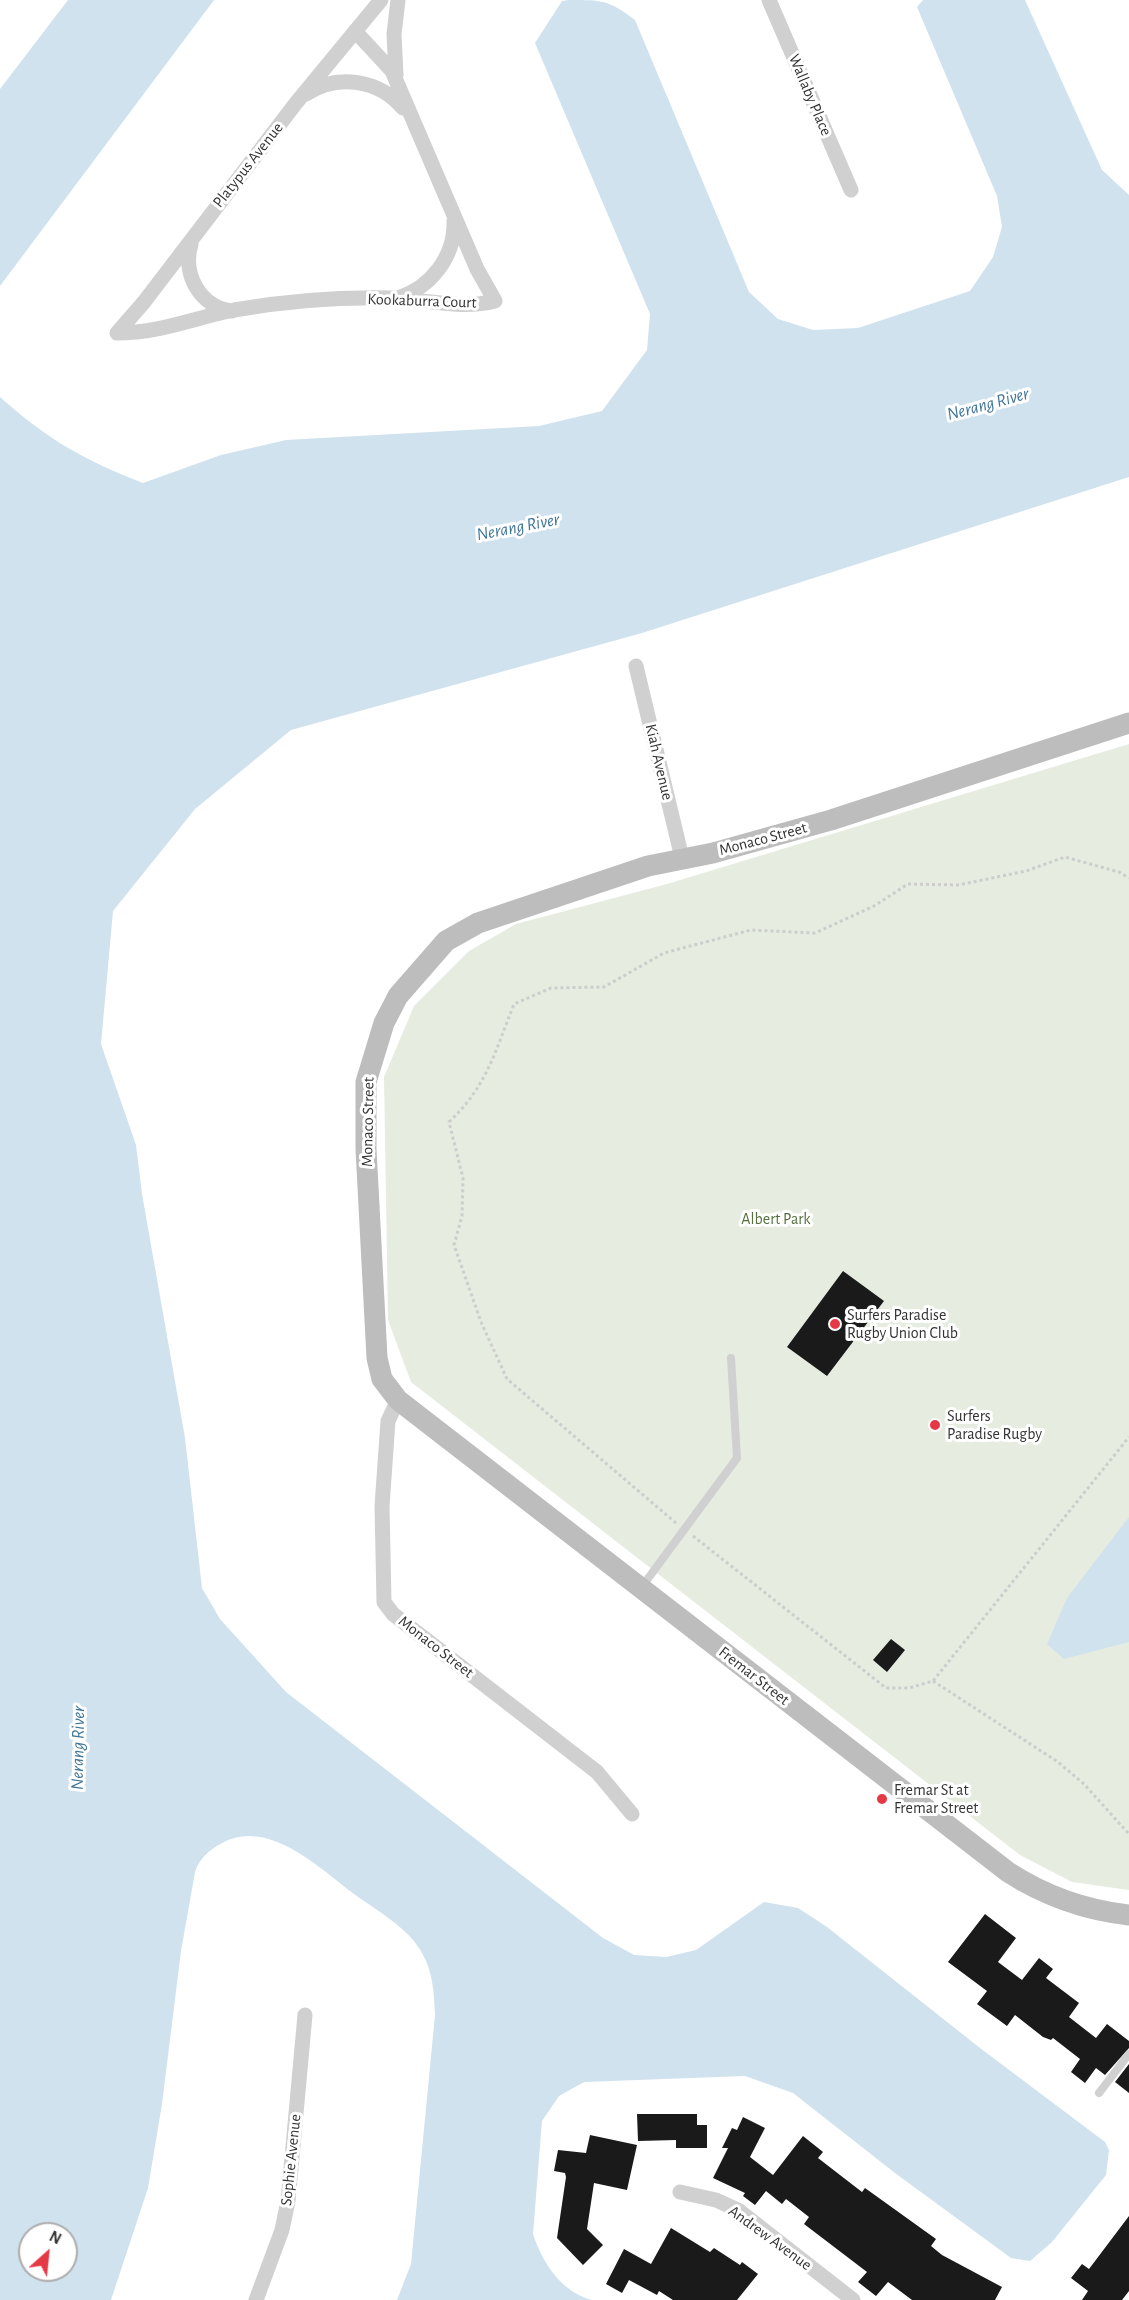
<!DOCTYPE html>
<style>
body{margin:0}
#map{position:relative;width:1129px;height:2300px;overflow:hidden;background:#fff;font-family:"Alegreya Sans",sans-serif}
canvas{display:block}
.north{position:absolute;left:18px;top:2222px;width:60px;height:60px;box-sizing:border-box;background:#fff;border:2px solid #adadad;border-radius:50%;rotate:27deg;font-size:16px;font-weight:700;line-height:24px;text-align:center;color:#333}
.north::after{content:'';display:block;margin:auto;width:21px;height:27px;background:#e63946;clip-path:polygon(50% 0,100% 100%,50% 72%,0 100%)}
</style>
<div id="map">
<canvas width="1129" height="2300"></canvas>
<div class="north">N</div>
</div>
<script>
const ctx = document.querySelector('canvas').getContext('2d');
ctx.lineJoin = 'round';
function fill(path, color) {
  ctx.fillStyle = color;
  ctx.fill(path, 'evenodd');
}
function stroke(path, color, width, dash) {
  ctx.strokeStyle = color;
  ctx.lineWidth = width;
  ctx.lineCap = dash ? 'butt' : 'round';
  ctx.setLineDash(dash || []);
  ctx.stroke(path);
}
function drawText(font, color, halo, rows, align = 'center') {
  ctx.font = font + ' "Alegreya Sans",sans-serif';
  ctx.lineWidth = 6;
  ctx.setLineDash([]);
  ctx.textBaseline = 'middle';
  ctx.strokeStyle = halo;
  ctx.fillStyle = color;
  for (const [text, x, y, turn = 0] of rows) {
    ctx.save();
    ctx.translate(x, y);
    ctx.rotate((+turn || 0) * Math.PI / 180);
    ctx.textAlign = isNaN(turn) ? turn : align;
    if (halo) ctx.strokeText(text, 0, 0);
    ctx.fillText(text, 0, 0);
    ctx.restore();
  }
}
fill(new Path2D(`
 M 1129,744 L 1129,1890 L 1072,1882 L 1020,1855 L 411,1382 L 388,1320 L 384,1077 L 414,1006 L 469,951 L 516,924 L 667,884 Z`), '#e6ecdf');
fill(new Path2D(`
 M 68,0 L 214,0 L 0,286 L 0,89 Z
 M 569,0 C 602,0 609,0 635,20 L 749,292 L 778,319 L 813,330 L 858,328 L 970,291 L 993,257 L 1002,227 L 997,196 L 917,7 L 923,0 L 1025,0 L 1102,170 L 1129,195 L 1129,477 L 642,633 L 291,730 L 195,809 L 113,911 L 101,1044 L 136,1145 L 142,1194 L 185,1438 L 202,1588 L 220,1619 L 286,1692 L 603,1938 L 634,1955 L 666,1957 L 696,1950 L 764,1902 L 798,1908 L 827,1927 L 980,2048 L 1105,2142 L 1109,2150 L 1106,2175 L 1052,2242 L 1030,2261 L 1011,2258 L 895,2173 L 793,2093 L 745,2076 L 584,2082 L 559,2096 L 542,2121 L 533,2234 C 542,2262 561,2292 592,2300 L 397,2300 L 411,2264 L 435,2015 C 434,1993 433,1972 422,1953 C 408,1927 377,1911 354,1894 C 318,1867 268,1818 222,1843 C 209,1850 199,1859 195,1872 L 181,1951 L 162,2104 L 148,2188 L 111,2300 L 0,2300 L 0,397 C 48,440 84,460 143,483 L 221,455 L 286,440 L 539,426 L 602,411 L 647,350 L 650,314 L 535,43 L 562,1 ZM 30,2234 L 66,2234 L 66,2270 L 30,2270 Z
 M 1129,1517 L 1129,1642 L 1064,1659 L 1047,1644 L 1067,1598 Z`), '#cfe2ee');
fill(new Path2D(`
 M 843,1271 L 884,1301 L 827,1376 L 787,1347 Z
 M 891,1639 L 905,1650 L 887,1672 L 873,1660 Z
 M 985,1914 L 1016,1938 L 998,1962 L 1022,1980 L 1039,1958 L 1053,1969 L 1046,1978 L 1079,2003 L 1069,2017 L 1096,2038 L 1107,2024 L 1129,2041 L 1129,2048 L 1105,2075 L 1096,2068 L 1085,2083 L 1071,2072 L 1080,2059 L 1053,2038 L 1051,2040 L 1043,2037 L 1015,2015 L 1007,2026 L 977,2004 L 987,1991 L 948,1962 Z
 M 1129,2064 L 1129,2093 L 1115,2082 Z
 M 637,2114 L 697,2114 L 697,2125 L 707,2125 L 707,2148 L 676,2148 L 676,2140 L 638,2141 Z
 M 743,2117 L 765,2128 L 750,2157 L 773,2175 L 803,2136 L 823,2152 L 818,2158 L 862,2192 L 865,2188 L 936,2239 L 931,2246 L 942,2255 L 1002,2287 L 995,2300 L 912,2300 L 888,2282 L 876,2296 L 858,2282 L 867,2272 L 804,2224 L 809,2217 L 786,2199 L 782,2204 L 766,2191 L 755,2205 L 743,2196 L 745,2193 L 713,2178 L 728,2148 L 722,2148 L 732,2128 L 737,2130 Z
 M 590,2135 L 637,2145 L 627,2190 L 594,2183 L 587,2229 L 603,2245 L 583,2265 L 557,2238 L 566,2177 L 565,2173 L 554,2171 L 558,2150 L 586,2153 Z
 M 1129,2216 L 1129,2291 L 1122,2300 L 1082,2300 L 1088,2291 L 1071,2278 L 1082,2264 L 1089,2269 Z
 M 671,2228 L 710,2252 L 714,2248 L 740,2265 L 742,2262 L 758,2274 L 737,2300 L 673,2300 L 659,2291 L 657,2295 L 629,2280 L 622,2293 L 606,2284 L 624,2249 L 651,2264 Z`), '#1a1a1a');
stroke(new Path2D(`
 M 676,1523 L 507,1379 L 481,1322 L 454,1245 L 462,1216 L 463,1178 L 449,1122 C 487,1086 495,1052 514,1004 L 551,988 L 604,987 L 664,953 L 751,930 L 815,933 L 874,906 L 908,884 L 958,885 L 1026,871 L 1065,857 L 1119,872 L 1129,878
 M 693,1536 L 886,1688 L 909,1688 L 933,1681 L 1129,1437
 M 933,1681 L 1058,1762 L 1084,1784 L 1129,1834`), '#cdcdcd', 3, [3, 3]);
stroke(new Path2D(`
 M 641,1588 L 737,1458 L 731,1358
 M 1099,2093 L 1129,2054`), '#d0d0d0', 8);
stroke(new Path2D(`
 M 769,0 L 851,190
 M 396,75 L 394,34 L 398,0
 M 306,94 C 338,73 379,80 403,108
 M 191,244 C 182,274 200,307 232,311
 M 398,298 C 431,287 455,257 454,221
 M 117,333 C 159,333 194,318 234,310 C 286,301 337,297 390,298 C 424,299 461,310 495,301 L 477,269 L 392,71 L 355,31
 M 117,333 L 144,302 L 296,103 L 381,0
 M 636,666 L 682,858
 M 398,1400 L 388,1421 L 382,1506 L 384,1602 L 393,1614 L 597,1772 L 632,1814
 M 680,2192 L 716,2200 L 738,2210 L 853,2300
 M 256,2300 L 282,2230 L 288,2201 L 305,2015`), '#d0d0d0', 15);
stroke(new Path2D(`
 M 1129,723 L 831,820 L 713,853 L 648,866 L 478,923 L 446,941 L 398,996 L 384,1023 L 366,1082 L 366,1149 L 377,1358 L 382,1379 L 398,1400 L 1008,1872 C 1045,1896 1084,1910 1129,1915`), '#bdbdbd', 21);
for (const [x, y, r, color] of [
 [835,1324,6,"#e63946"],
 [935,1425,6,"#e63946"],
 [882,1799,6,"#e63946"]
]) {
  const dot = new Path2D();
  dot.arc(x, y, r, 0, 2 * Math.PI);
  ctx.fillStyle = color;
  ctx.fill(dot);
  stroke(dot, '#fff', 2);
}
drawText('16px', '#333', '#fff', [
 ["Wallaby Place",810,95,67],
 ["Platypus Avenue",248,165,-52],
 ["Kookaburra Court",422,301,2],
 ["Kiah Avenue",659,762,77],
 ["Monaco Street",763,839,-15],
 ["Monaco Street",368,1122,-89],
 ["Monaco Street",436,1647,38],
 ["Fremar Street",754,1676,38],
 ["Sophie Avenue",291,2160,-84],
 ["Andrew Avenue",770,2238,36]
]);
drawText('16px', '#56703f', '#fff', [
 ["Albert Park",776,1219]
]);
drawText('16px', '#333', '#fff', [
 ["Surfers Paradise",847,1315],
 ["Rugby Union Club",847,1333],
 ["Surfers",947,1416],
 ["Paradise Rugby",947,1434],
 ["Fremar St at",894,1790],
 ["Fremar Street",894,1808]
], 'left');
drawText('italic 18px', '#3f7597', '#fff', [
 ["Nerang River",988,404,-15],
 ["Nerang River",518,527,-11],
 ["Nerang River",78,1748,-89]
]);
</script>
